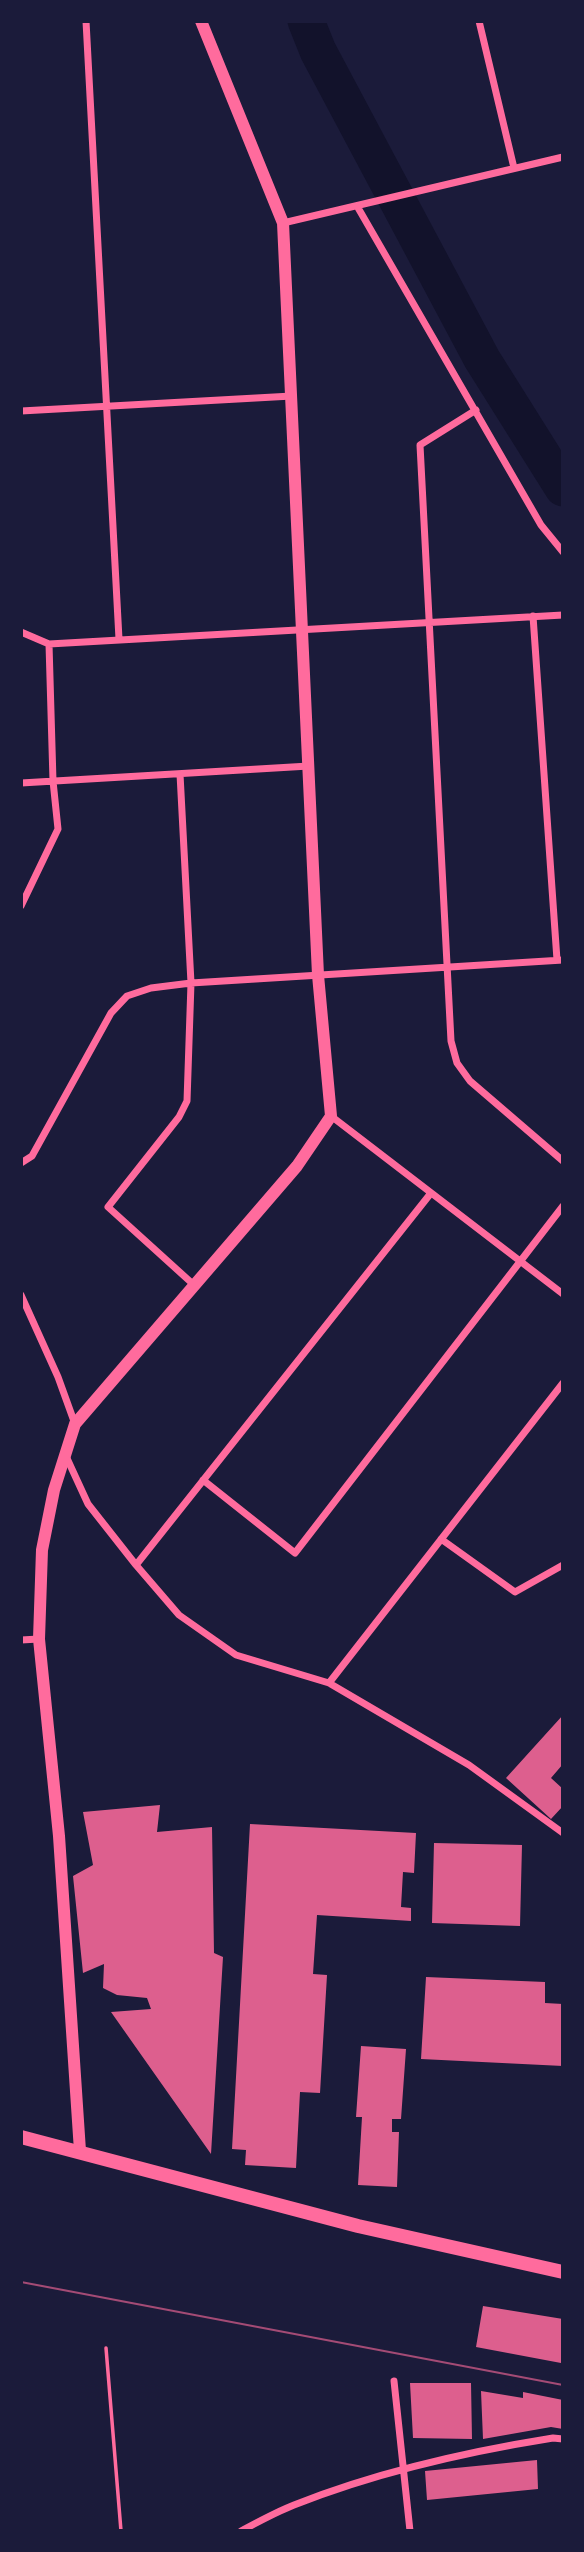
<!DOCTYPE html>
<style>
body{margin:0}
#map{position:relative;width:584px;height:2552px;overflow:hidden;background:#1b1b3a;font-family:Cabin,sans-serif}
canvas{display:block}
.frame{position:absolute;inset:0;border:23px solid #1b1b3a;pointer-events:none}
</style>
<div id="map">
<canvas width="584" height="2552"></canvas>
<div class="frame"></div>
</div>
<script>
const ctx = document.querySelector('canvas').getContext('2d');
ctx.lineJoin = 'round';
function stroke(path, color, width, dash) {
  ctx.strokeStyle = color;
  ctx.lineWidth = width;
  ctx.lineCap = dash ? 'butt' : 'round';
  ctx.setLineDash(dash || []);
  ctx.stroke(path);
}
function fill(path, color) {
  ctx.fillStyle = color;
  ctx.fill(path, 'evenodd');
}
stroke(new Path2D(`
 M 306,21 L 318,51 L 482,359 L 563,488`), '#12122b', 37);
fill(new Path2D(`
 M 563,1715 L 563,1764 L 551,1778 L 563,1789 L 563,1806 L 551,1819 L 506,1778 Z
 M 160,1805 L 157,1832 L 212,1827 L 214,1953 L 223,1957 L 211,2154 L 111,2012 L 151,2009 L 147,1998 L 117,1995 L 103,1988 L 104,1964 L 83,1973 L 73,1876 L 93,1865 L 83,1812 Z
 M 250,1824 L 416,1833 L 414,1873 L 403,1872 L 401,1907 L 411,1908 L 411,1921 L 317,1915 L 313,1974 L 327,1975 L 320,2093 L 300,2092 L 296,2168 L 245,2165 L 246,2150 L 232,2149 Z
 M 434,1843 L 522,1845 L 520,1926 L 432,1923 Z
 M 426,1977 L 545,1982 L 545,2003 L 563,2004 L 563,2066 L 421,2059 Z
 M 361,2046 L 406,2049 L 401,2119 L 392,2119 L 392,2132 L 399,2132 L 397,2187 L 358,2185 L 362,2117 L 356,2117 Z
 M 483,2306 L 563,2319 L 561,2363 L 476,2347 Z
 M 410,2383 L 471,2383 L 472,2439 L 413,2438 Z
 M 481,2391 L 523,2398 L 523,2392 L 563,2400 L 563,2429 L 551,2427 L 483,2439 Z
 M 537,2460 L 538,2489 L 427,2500 L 425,2471 Z`), '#dd5f8e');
stroke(new Path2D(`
 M 106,2348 L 121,2531`), '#ff6b9d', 3.5);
stroke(new Path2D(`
 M 86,21 L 119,639
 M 479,21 L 514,168
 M 357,206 L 541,525 L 563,552
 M 283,223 L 563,157
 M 476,410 L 420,445 L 451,1041 L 457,1063 L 470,1081 L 563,1161
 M 21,411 L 292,396
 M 533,616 L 557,960
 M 21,632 L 49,644 L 563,615
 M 180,774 L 191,983 L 187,1101 L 179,1117 L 108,1207 L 194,1285
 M 21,783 L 309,766
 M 21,906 L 58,829 L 53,781 L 49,644
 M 331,1116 L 563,1294
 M 21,1163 L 32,1156 L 111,1013 L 127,996 L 151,988 L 191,983 L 563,960
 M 21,1295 L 58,1377 L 75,1424
 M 65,1454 L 88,1504 L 136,1565 L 179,1615 L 236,1655 L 329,1683 L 469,1765 L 563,1833
 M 203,1480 L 295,1553 L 563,1206
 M 441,1539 L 515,1592 L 563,1565
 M 136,1565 L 431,1193
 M 21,1640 L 39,1639
 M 329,1683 L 563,1383
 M 394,2381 L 410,2531
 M 241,2531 C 258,2522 276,2512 294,2505 C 377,2472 465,2452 553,2438 L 563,2439`), '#ff6b9d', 7);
stroke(new Path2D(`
 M 80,2151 L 59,1836 L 39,1639 L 42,1550 L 54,1490 L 75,1424 L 297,1166 L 331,1116 L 318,975 L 283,223 L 201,21`), '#ff6b9d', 12);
stroke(new Path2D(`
 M 21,2137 L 358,2226 L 563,2272`), '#ff6b9d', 14);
stroke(new Path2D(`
 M 21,2282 L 563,2385`), '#a44b75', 2);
</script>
